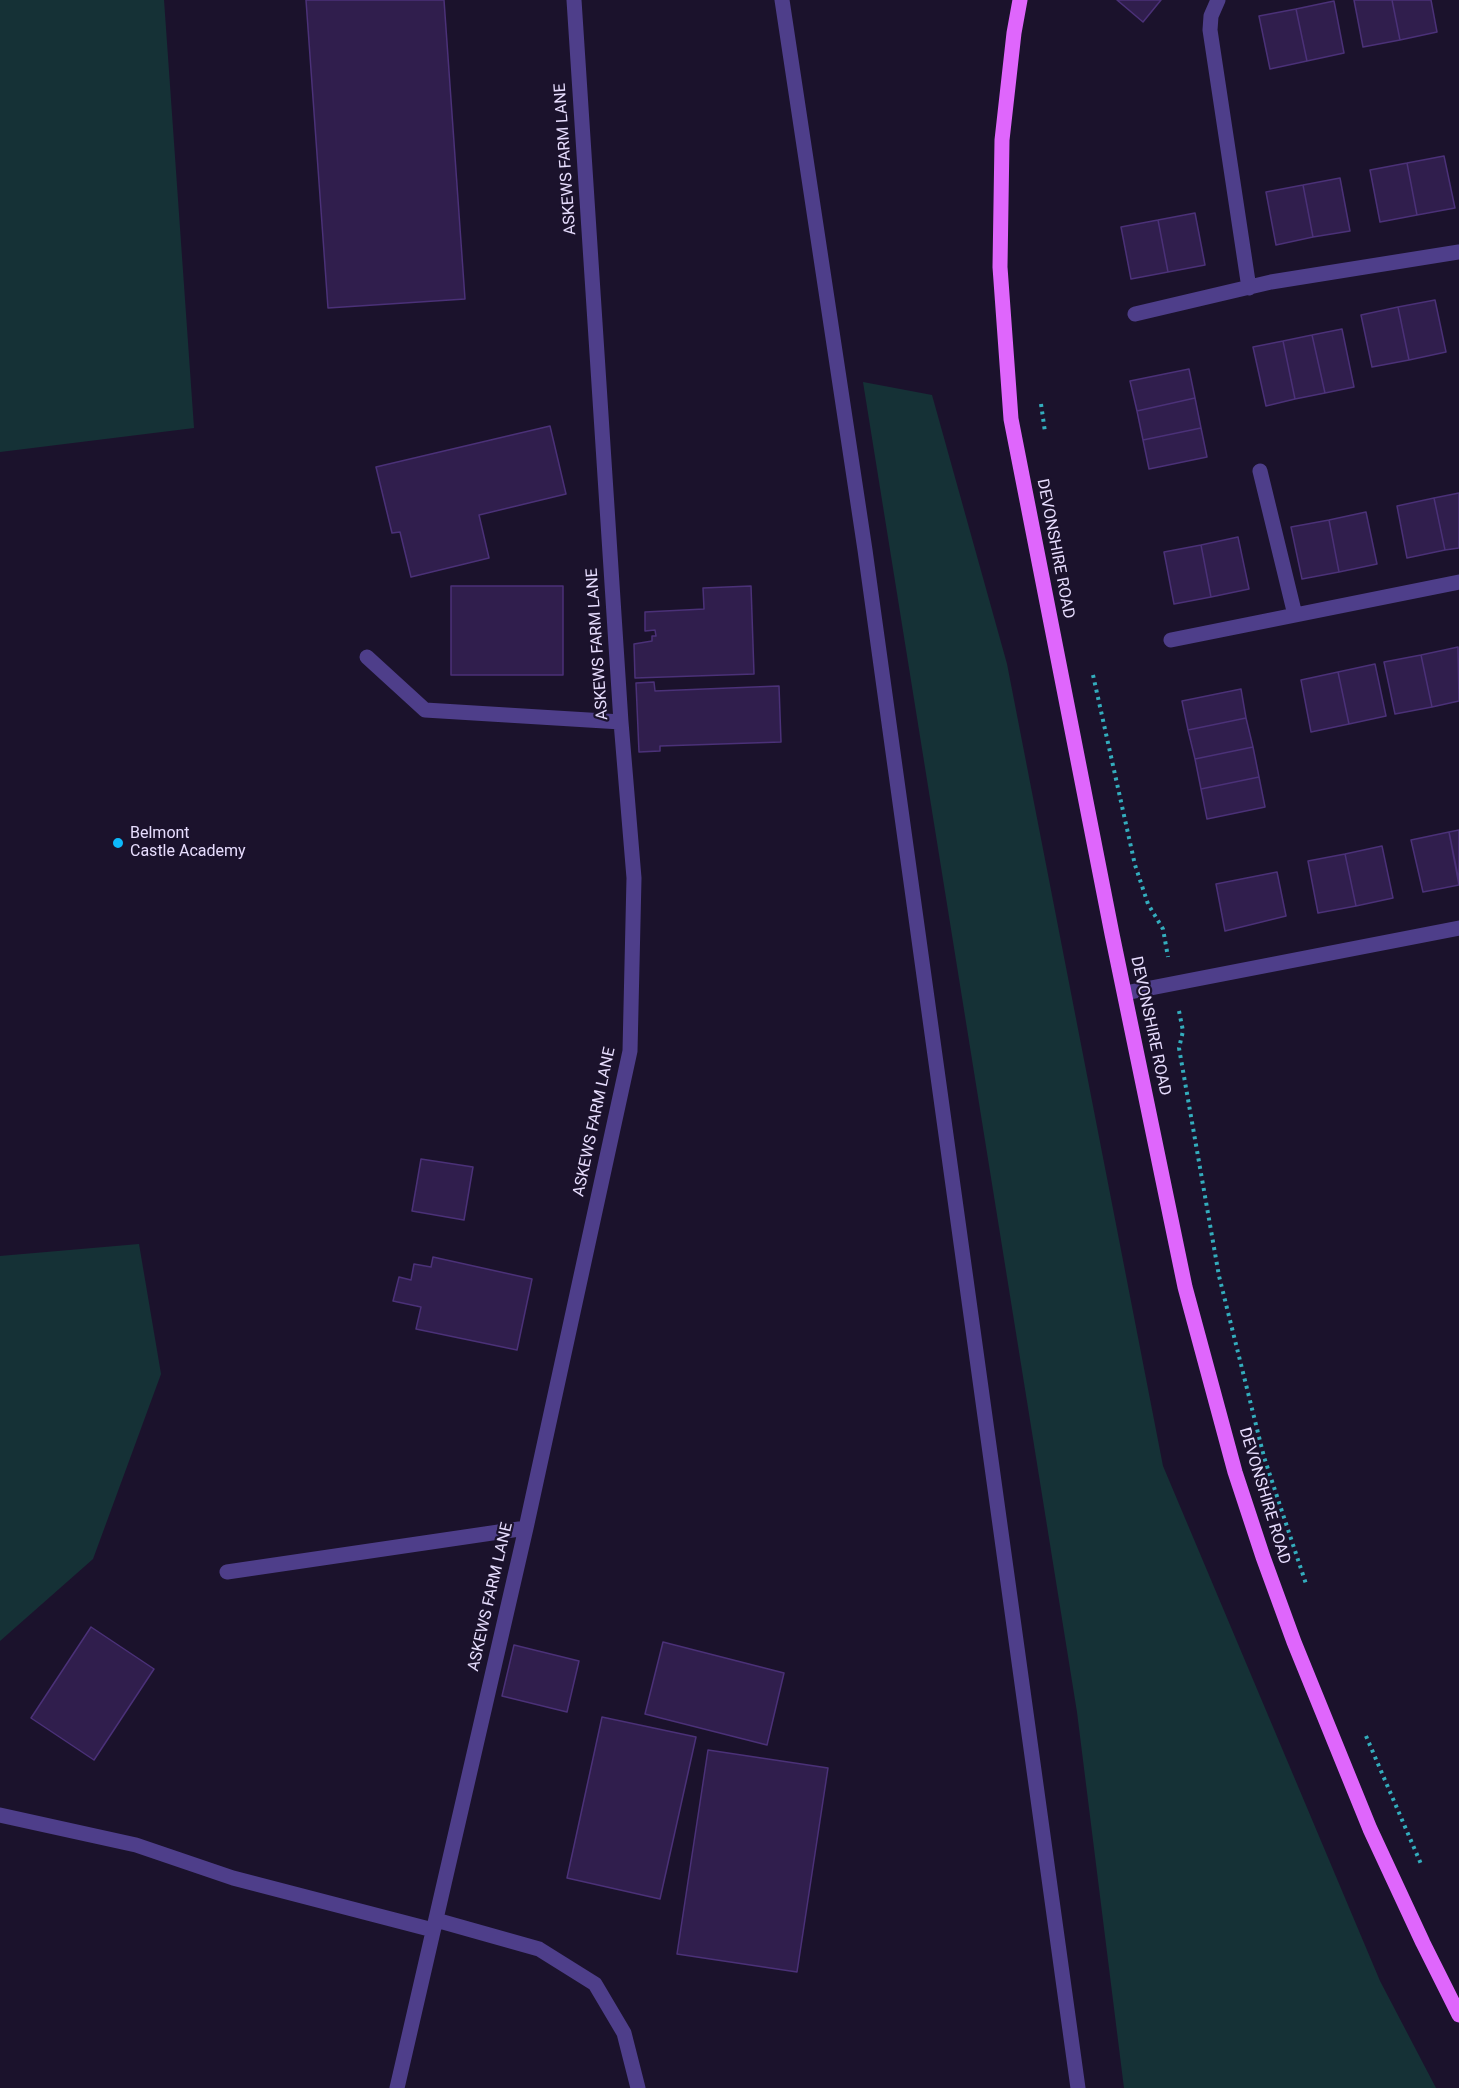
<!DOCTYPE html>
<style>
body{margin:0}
canvas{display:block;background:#1b122c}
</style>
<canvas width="1459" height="2088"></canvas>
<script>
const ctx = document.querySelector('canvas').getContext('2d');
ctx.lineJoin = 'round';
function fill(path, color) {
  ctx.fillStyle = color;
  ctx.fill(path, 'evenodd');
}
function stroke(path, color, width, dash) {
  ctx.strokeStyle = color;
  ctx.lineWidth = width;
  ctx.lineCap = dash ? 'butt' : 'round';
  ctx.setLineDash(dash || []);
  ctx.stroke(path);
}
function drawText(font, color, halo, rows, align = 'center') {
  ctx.font = font + ' Roboto,sans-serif';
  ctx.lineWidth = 4.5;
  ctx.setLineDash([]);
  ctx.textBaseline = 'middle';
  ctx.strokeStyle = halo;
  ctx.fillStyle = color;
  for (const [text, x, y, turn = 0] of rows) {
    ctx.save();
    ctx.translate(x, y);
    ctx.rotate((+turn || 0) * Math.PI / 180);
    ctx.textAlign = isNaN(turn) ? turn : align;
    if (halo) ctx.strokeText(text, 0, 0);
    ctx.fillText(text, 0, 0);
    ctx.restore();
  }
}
fill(new Path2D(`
 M 0,0 L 164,0 L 194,428 L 0,452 Z
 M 863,382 L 932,395 L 1007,664 L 1163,1466 L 1380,1981 L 1436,2088 L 1124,2088 L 1077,1712 Z
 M 139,1244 L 161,1374 L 93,1559 L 0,1641 L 0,1256 Z`), '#153136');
const building = new Path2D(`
 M 306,0 L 444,0 L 465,299 L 328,308 Z
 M 1117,0 L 1161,0 L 1143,22 Z
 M 1354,0 L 1392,0 L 1400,40 L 1363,47 Z
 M 1392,0 L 1431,0 L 1437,32 L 1400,40 Z
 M 1334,1 L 1344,53 L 1307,61 L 1296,9 Z
 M 1296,9 L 1307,61 L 1270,69 L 1259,16 Z
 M 1444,156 L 1455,208 L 1417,215 L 1407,163 Z
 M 1407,163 L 1417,215 L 1380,222 L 1370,170 Z
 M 1340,178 L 1350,231 L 1313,237 L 1303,185 Z
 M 1303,185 L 1313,237 L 1276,245 L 1266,192 Z
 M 1195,213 L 1205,265 L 1168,272 L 1158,220 Z
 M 1158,220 L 1168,272 L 1131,279 L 1121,227 Z
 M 1435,300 L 1446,352 L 1409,360 L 1398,307 Z
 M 1398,307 L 1409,360 L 1372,367 L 1361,315 Z
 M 1342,329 L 1354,387 L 1325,393 L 1312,335 Z
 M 1312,335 L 1325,393 L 1295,399 L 1283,341 Z
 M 1283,341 L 1295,399 L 1266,406 L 1253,347 Z
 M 1189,369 L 1195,398 L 1137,411 L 1130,381 Z
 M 1195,398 L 1201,428 L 1143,440 L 1137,411 Z
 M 550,426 L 566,494 L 479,515 L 489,558 L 411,577 L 400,532 L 392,533 L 376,467 Z
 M 1201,428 L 1207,457 L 1149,469 L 1143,440 Z
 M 1459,493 L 1459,548 L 1445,550 L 1434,498 Z
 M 1434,498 L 1445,550 L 1407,558 L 1397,506 Z
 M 1366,512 L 1377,564 L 1339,572 L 1329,520 Z
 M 1329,520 L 1339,572 L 1302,579 L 1291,527 Z
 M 1238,537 L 1249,589 L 1211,597 L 1201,545 Z
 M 1201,545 L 1211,597 L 1174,604 L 1164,552 Z
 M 451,586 L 563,586 L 563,675 L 451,675 Z
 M 751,586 L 754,674 L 635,678 L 634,644 L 652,641 L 652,636 L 656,636 L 655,630 L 645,631 L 645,612 L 704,609 L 703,588 Z
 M 1458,647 L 1459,701 L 1432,707 L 1421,655 Z
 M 1421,655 L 1432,707 L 1395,714 L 1384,662 Z
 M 1375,664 L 1386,716 L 1349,724 L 1338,672 Z
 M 1338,672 L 1349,724 L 1311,732 L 1301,680 Z
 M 654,682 L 655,691 L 779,686 L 781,742 L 660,746 L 660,751 L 639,752 L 636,683 Z
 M 1241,689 L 1246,718 L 1188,730 L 1182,701 Z
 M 1246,718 L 1253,747 L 1195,759 L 1188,730 Z
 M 1253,747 L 1259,777 L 1201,789 L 1195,759 Z
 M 1259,777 L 1265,807 L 1207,819 L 1201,789 Z
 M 1459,830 L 1459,881 L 1449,832 Z
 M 1449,832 L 1459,885 L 1423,892 L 1411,840 Z
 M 1382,846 L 1393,898 L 1356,906 L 1345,854 Z
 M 1345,854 L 1356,906 L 1318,913 L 1308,861 Z
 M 1277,872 L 1286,916 L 1225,931 L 1216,884 Z
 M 421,1159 L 473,1167 L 464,1220 L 412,1211 Z
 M 433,1257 L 532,1279 L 517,1350 L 416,1329 L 421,1307 L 393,1301 L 399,1277 L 411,1280 L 414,1264 L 431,1267 Z
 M 91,1627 L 154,1669 L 94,1760 L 31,1718 Z
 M 663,1642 L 784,1673 L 767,1745 L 645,1714 Z
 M 514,1645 L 579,1661 L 567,1712 L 502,1696 Z
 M 602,1717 L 696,1737 L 660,1899 L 567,1878 Z
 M 708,1750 L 828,1768 L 797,1972 L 677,1954 Z`);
fill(building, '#301e4d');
stroke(building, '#4b3178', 1.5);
stroke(new Path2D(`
 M 1041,404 L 1045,432
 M 1093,675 L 1135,865 L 1148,904 L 1163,929 L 1168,957
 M 1179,1011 L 1183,1031 L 1179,1048 L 1219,1276 L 1264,1457 L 1306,1584
 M 1366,1736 L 1421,1864`), '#33adbd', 4, [3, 4.5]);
stroke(new Path2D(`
 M 782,0 L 865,550 L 1078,2088
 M 1218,0 L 1211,16 L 1210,30 L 1249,288
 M 1135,314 L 1271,282 L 1459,252
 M 1260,471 L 1295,615
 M 1171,640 L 1459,582
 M 367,657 L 425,710 L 621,722
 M 1125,993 L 1459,928
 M 227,1572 L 526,1528
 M 0,1815 L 136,1845 L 233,1878 L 433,1930
 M 436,1920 L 539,1949 L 595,1984 L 624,2033 L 638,2088
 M 397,2088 L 526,1528 L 630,1051 L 634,878 L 621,722 L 574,0`), '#4e3e8a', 15);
stroke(new Path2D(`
 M 1020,0 L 1014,33 L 1002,140 L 1000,267 L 1011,419 L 1112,934 L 1185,1287 L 1235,1472 L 1263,1557 L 1294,1642 L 1370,1829 L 1423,1943 L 1459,2015`), '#df66fc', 15);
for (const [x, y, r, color] of [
 [118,843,6,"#0db9fb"]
]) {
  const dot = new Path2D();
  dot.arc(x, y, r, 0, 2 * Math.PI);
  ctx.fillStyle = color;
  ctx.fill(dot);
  stroke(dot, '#1b122c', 2);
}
drawText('16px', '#e7ddfe', '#1b122c', [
 ["ASKEWS FARM LANE",566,159,-94],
 ["DEVONSHIRE ROAD",1055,549,79],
 ["ASKEWS FARM LANE",598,644,-94],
 ["DEVONSHIRE ROAD",1150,1026,78],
 ["ASKEWS FARM LANE",595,1122,-78],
 ["DEVONSHIRE ROAD",1264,1496,73],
 ["ASKEWS FARM LANE",491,1597,-77]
]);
drawText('16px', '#e7ddfe', '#1b122c', [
 ["Belmont",130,834],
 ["Castle Academy",130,852]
], 'left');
</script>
